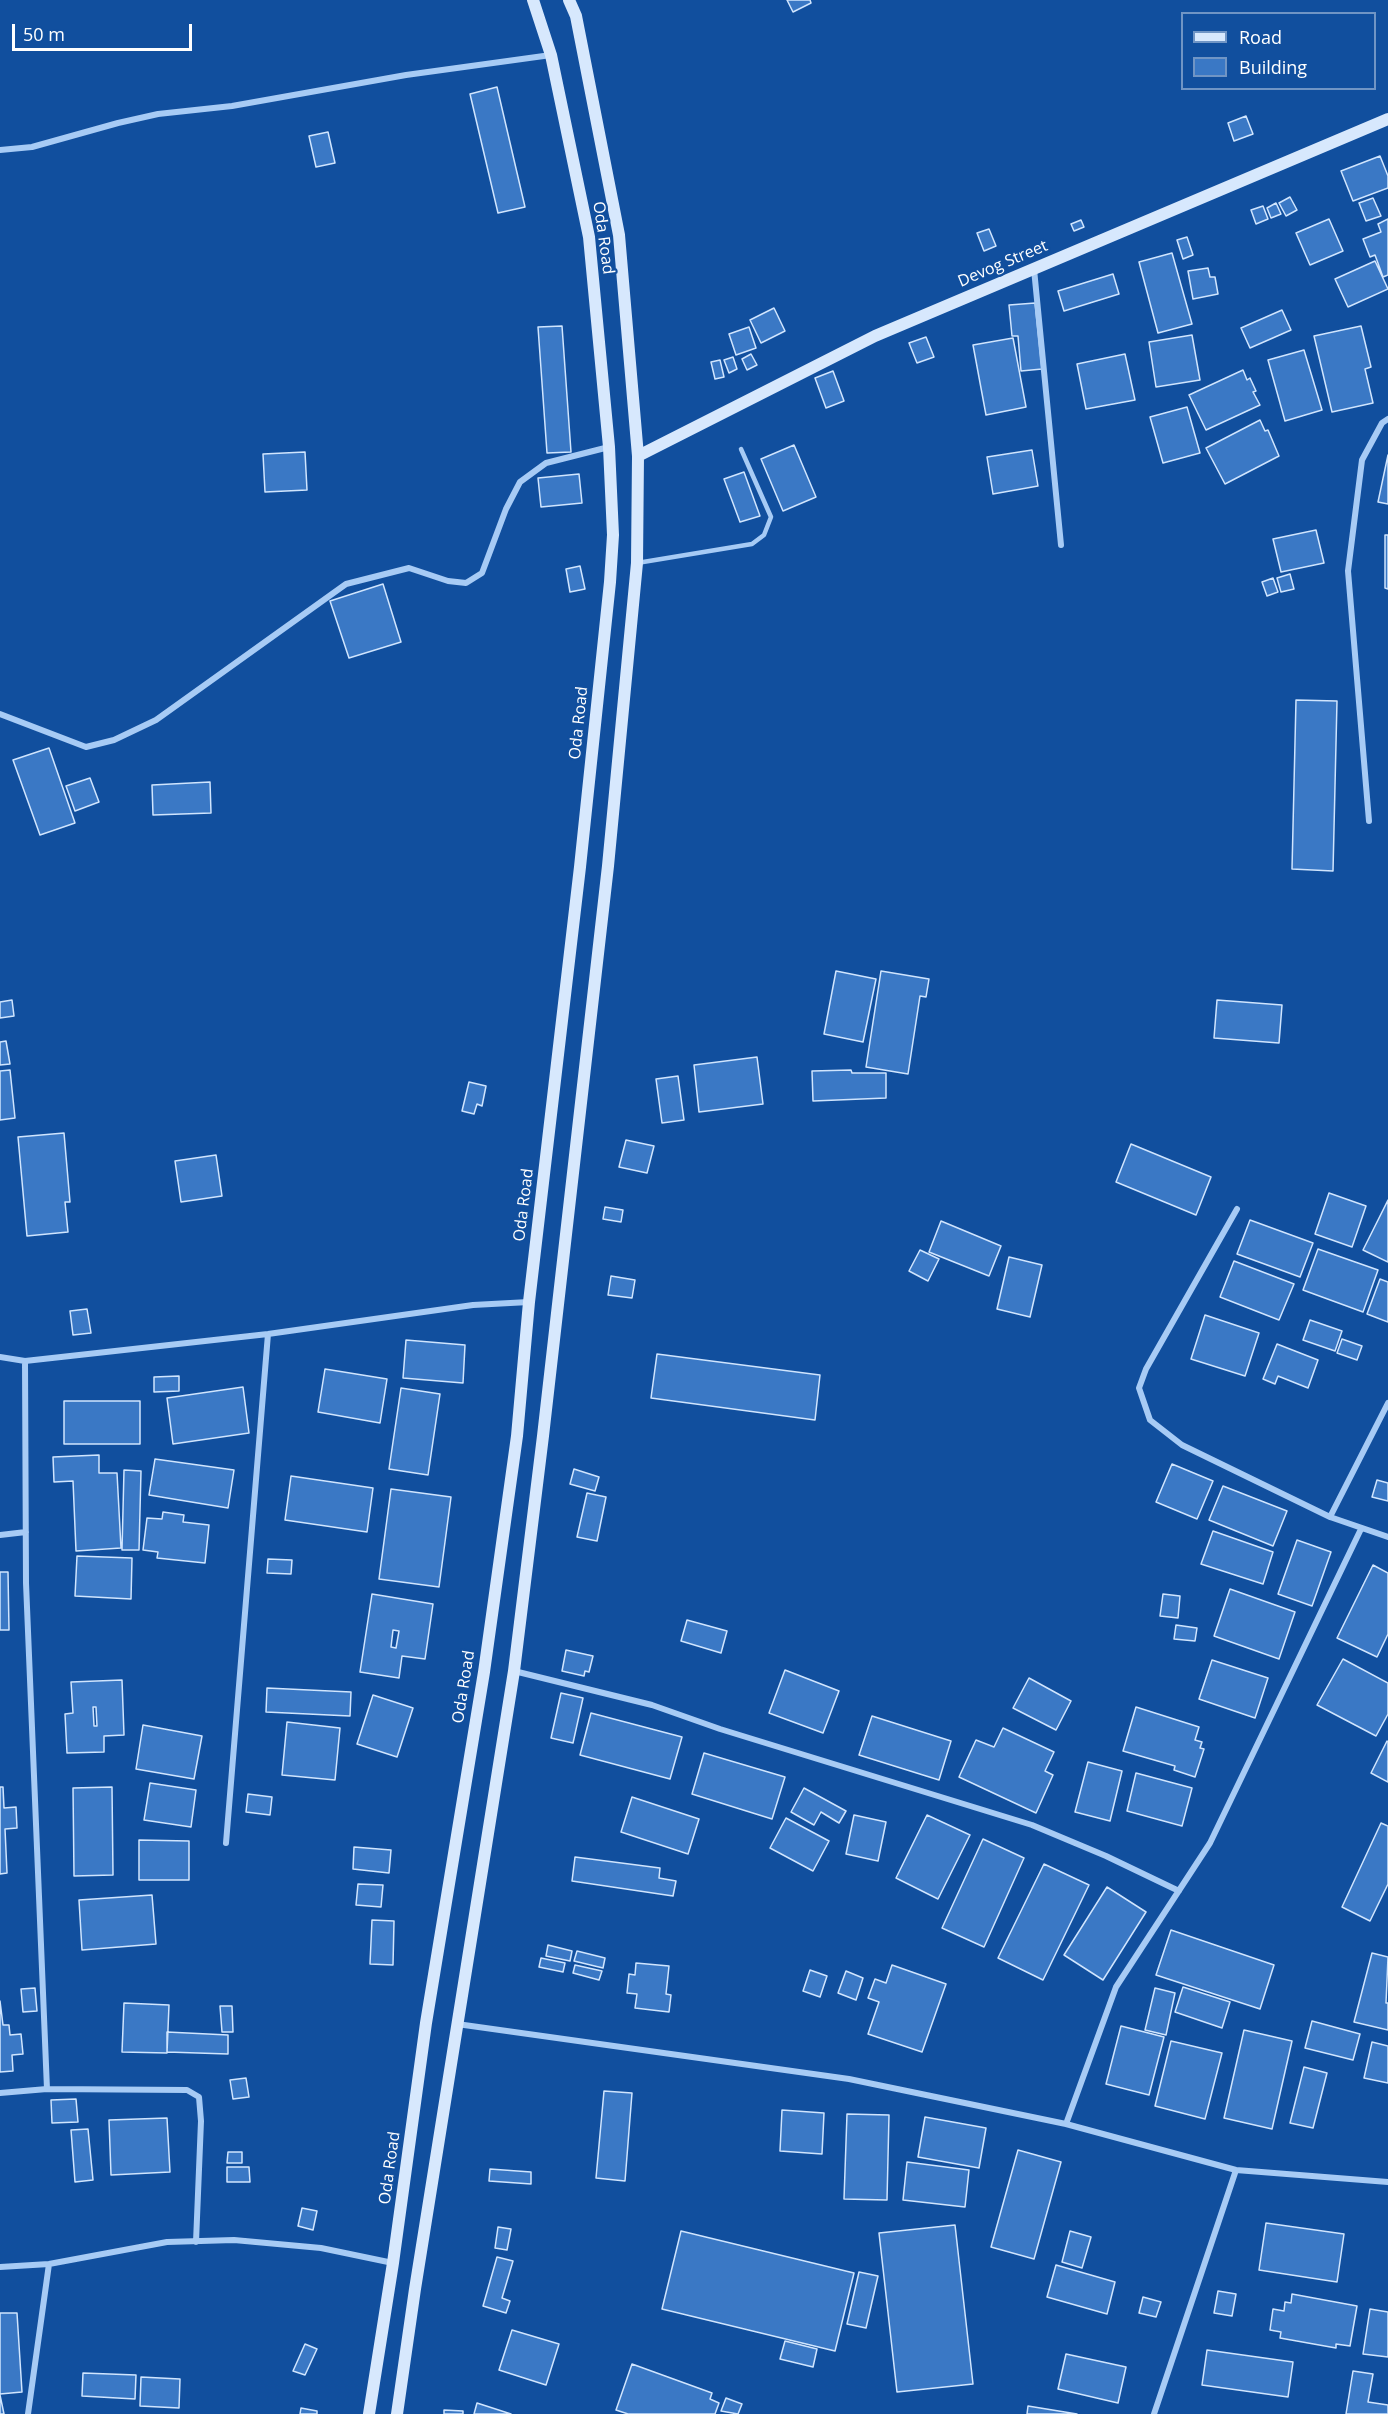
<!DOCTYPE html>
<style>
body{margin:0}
#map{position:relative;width:1388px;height:2414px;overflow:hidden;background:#114f9e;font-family:"Open Sans",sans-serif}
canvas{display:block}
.legend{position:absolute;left:1181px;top:12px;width:195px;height:78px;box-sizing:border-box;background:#114f9e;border:2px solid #7095c5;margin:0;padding:8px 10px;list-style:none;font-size:18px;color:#fff}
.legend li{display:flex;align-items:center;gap:12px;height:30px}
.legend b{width:30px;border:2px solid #7095c5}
.scale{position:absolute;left:12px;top:24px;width:180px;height:27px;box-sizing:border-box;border:3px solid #fff;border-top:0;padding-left:8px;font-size:18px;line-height:21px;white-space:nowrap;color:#fff;-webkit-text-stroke:4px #114f9e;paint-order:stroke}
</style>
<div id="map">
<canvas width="1388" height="2414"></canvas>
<ul class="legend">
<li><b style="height:8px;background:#d7e8fd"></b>Road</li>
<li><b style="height:16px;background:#3a78c5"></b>Building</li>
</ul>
<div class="scale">50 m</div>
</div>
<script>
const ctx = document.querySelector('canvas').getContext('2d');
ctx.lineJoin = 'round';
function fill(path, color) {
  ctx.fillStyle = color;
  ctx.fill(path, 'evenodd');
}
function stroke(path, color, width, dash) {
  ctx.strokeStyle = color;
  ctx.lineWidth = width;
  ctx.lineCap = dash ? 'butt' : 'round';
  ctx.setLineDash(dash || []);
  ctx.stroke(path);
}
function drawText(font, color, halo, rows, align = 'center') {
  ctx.font = font + ' "Open Sans",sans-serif';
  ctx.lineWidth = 4.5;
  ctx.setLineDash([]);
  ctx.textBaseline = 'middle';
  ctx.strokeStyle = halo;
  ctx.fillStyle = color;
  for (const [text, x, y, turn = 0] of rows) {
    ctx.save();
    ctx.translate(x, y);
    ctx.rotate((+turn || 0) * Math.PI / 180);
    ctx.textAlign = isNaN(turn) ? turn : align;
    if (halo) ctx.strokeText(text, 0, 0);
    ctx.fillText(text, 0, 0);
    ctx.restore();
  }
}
const building = new Path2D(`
 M 787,0 L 810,0 L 811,3 L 793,12 Z
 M 497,87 L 525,207 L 498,213 L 470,94 Z
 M 1246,116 L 1253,134 L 1234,141 L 1228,123 Z
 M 328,132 L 335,163 L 316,167 L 309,136 Z
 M 1380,156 L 1388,176 L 1388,188 L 1353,201 L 1341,171 Z
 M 1290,197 L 1297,210 L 1286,216 L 1279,203 Z
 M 1373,198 L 1381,216 L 1366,221 L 1359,203 Z
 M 1276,203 L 1281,214 L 1271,218 L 1267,208 Z
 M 1263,206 L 1268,219 L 1256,224 L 1251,210 Z
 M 1329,219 L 1343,251 L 1310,265 L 1296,233 Z
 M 1388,219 L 1388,275 L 1383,277 L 1375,255 L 1370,257 L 1363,239 L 1381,232 L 1378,224 Z
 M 1081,220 L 1084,227 L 1074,231 L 1071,224 Z
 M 989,229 L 996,246 L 984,251 L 977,233 Z
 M 1187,237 L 1193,255 L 1183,259 L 1177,240 Z
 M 1172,253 L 1192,324 L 1158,333 L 1139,262 Z
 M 1375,261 L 1388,289 L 1348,307 L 1335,279 Z
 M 1208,268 L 1210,277 L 1215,277 L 1218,294 L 1193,299 L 1188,271 Z
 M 1113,274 L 1119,294 L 1064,311 L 1058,291 Z
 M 1035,303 L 1042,369 L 1021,371 L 1018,336 L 1012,336 L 1009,305 Z
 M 774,308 L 785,331 L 761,343 L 750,320 Z
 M 1282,310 L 1291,330 L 1250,348 L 1241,328 Z
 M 562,326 L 571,452 L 547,453 L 538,327 Z
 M 1361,326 L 1371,367 L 1365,369 L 1373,403 L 1332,412 L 1314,336 Z
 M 749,327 L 756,348 L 736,355 L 729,334 Z
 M 1192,335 L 1200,380 L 1156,387 L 1149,342 Z
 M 926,337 L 934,357 L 917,363 L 909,343 Z
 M 1013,338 L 1026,407 L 986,415 L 973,345 Z
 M 1304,350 L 1322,410 L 1285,421 L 1268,360 Z
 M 751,354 L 757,365 L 747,370 L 742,359 Z
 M 1125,354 L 1135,400 L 1086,409 L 1077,364 Z
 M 733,357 L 737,369 L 729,373 L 724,360 Z
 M 720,360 L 724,377 L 715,379 L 711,362 Z
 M 1243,370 L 1247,380 L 1250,378 L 1256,391 L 1253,392 L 1260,405 L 1206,430 L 1189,395 Z
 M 833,371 L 844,401 L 826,408 L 815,378 Z
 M 1187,407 L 1200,453 L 1163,463 L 1150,417 Z
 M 1260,420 L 1265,431 L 1268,430 L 1279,456 L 1225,484 L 1206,448 Z
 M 794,445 L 816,497 L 783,511 L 761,459 Z
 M 1032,450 L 1038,486 L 993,494 L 987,457 Z
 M 305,452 L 307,490 L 265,492 L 263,454 Z
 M 1388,455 L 1388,504 L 1378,502 Z
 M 744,472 L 760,516 L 740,522 L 724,479 Z
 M 579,474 L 582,503 L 541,507 L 538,478 Z
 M 1316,530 L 1324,563 L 1281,572 L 1273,539 Z
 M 1385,535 L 1388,535 L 1388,589 L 1385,588 Z
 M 580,566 L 585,589 L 570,592 L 566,569 Z
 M 1290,574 L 1294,589 L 1281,592 L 1277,578 Z
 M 1273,578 L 1278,592 L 1267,596 L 1262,582 Z
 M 383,584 L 401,642 L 349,658 L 330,601 Z
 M 1296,700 L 1337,701 L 1333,871 L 1292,869 Z
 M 49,748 L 75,823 L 40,835 L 13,760 Z
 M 90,778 L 99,802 L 75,811 L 66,786 Z
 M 210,782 L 211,813 L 153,815 L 152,785 Z
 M 836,971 L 876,979 L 863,1042 L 824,1034 Z
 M 881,971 L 929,979 L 926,997 L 920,996 L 908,1074 L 866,1067 Z
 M 12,1000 L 14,1016 L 0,1018 L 0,1002 Z
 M 1217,1000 L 1282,1005 L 1279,1043 L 1214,1038 Z
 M 6,1041 L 10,1064 L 0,1065 L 0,1042 Z
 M 757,1057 L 763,1104 L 699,1112 L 694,1065 Z
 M 10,1070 L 15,1118 L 0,1120 L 0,1071 Z
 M 851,1070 L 852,1073 L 886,1073 L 886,1098 L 813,1101 L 812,1071 Z
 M 678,1076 L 684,1120 L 662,1123 L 656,1079 Z
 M 469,1082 L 486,1086 L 482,1106 L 477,1104 L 474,1114 L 462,1111 Z
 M 64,1133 L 70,1202 L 65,1202 L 68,1232 L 27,1236 L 18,1137 Z
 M 626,1140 L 654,1146 L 647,1173 L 619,1167 Z
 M 1131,1144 L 1211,1177 L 1196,1215 L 1116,1182 Z
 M 216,1155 L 222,1196 L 181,1202 L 175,1161 Z
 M 1329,1193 L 1366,1206 L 1352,1247 L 1315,1234 Z
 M 1388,1200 L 1388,1262 L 1363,1250 Z
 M 605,1207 L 623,1210 L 621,1222 L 603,1219 Z
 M 1250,1220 L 1313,1243 L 1300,1277 L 1237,1254 Z
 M 941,1221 L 1001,1246 L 989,1276 L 929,1252 Z
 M 1318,1249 L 1378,1270 L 1363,1312 L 1303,1290 Z
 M 920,1250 L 939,1259 L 928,1281 L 909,1271 Z
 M 1009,1257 L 1042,1265 L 1030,1317 L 997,1309 Z
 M 1234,1261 L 1294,1284 L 1279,1320 L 1220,1297 Z
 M 611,1276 L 635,1280 L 632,1298 L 608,1295 Z
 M 1380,1279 L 1388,1282 L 1388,1322 L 1367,1314 Z
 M 87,1309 L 91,1333 L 73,1335 L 70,1311 Z
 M 1205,1315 L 1259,1333 L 1245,1376 L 1191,1359 Z
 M 1310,1320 L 1342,1331 L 1335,1351 L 1303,1340 Z
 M 1342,1339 L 1362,1346 L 1357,1360 L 1337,1353 Z
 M 406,1340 L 465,1345 L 463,1383 L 403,1378 Z
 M 1277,1344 L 1318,1360 L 1308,1388 L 1278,1376 L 1275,1384 L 1263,1379 Z
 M 657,1354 L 820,1375 L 815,1420 L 651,1398 Z
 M 325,1369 L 387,1379 L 380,1423 L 318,1412 Z
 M 179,1376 L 179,1391 L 154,1392 L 154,1377 Z
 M 243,1387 L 249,1433 L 173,1444 L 167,1398 Z
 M 401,1388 L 440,1394 L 428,1475 L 389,1469 Z
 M 64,1401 L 140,1401 L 140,1444 L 64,1444 Z
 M 99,1455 L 99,1473 L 117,1473 L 121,1548 L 76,1551 L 73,1481 L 54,1482 L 53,1457 Z
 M 155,1459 L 234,1470 L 228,1508 L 149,1495 Z
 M 1172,1464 L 1213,1481 L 1197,1519 L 1156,1502 Z
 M 574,1469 L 599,1477 L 595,1491 L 570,1484 Z
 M 124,1470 L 141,1471 L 139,1550 L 122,1550 Z
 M 291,1476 L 373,1488 L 367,1532 L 285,1520 Z
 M 1377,1480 L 1388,1483 L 1388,1501 L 1372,1497 Z
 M 1223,1486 L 1287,1511 L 1273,1546 L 1209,1520 Z
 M 391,1489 L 451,1497 L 439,1587 L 379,1579 Z
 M 587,1493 L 606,1497 L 597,1541 L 577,1537 Z
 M 163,1512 L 184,1515 L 183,1522 L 209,1525 L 205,1563 L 157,1558 L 158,1552 L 143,1550 L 147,1518 L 162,1519 Z
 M 1213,1531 L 1273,1552 L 1263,1584 L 1201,1564 Z
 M 1297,1540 L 1331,1552 L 1312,1606 L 1278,1594 Z
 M 77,1556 L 132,1558 L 131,1599 L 75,1596 Z
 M 268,1559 L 292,1560 L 291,1574 L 267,1573 Z
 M 1373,1565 L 1388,1573 L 1388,1634 L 1377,1657 L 1337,1638 Z
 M 0,1572 L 8,1572 L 9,1630 L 0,1630 Z
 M 1230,1589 L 1295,1612 L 1279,1659 L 1214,1636 Z
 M 372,1594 L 433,1604 L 425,1659 L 402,1656 L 399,1678 L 360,1672 ZM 393,1630 L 399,1631 L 396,1648 L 391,1647 Z
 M 1163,1594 L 1180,1596 L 1178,1618 L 1160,1616 Z
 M 687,1620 L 727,1631 L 721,1653 L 681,1641 Z
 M 1176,1625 L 1197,1628 L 1195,1641 L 1174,1639 Z
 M 566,1650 L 593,1656 L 589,1672 L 585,1671 L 584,1676 L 562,1671 Z
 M 1343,1659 L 1388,1683 L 1388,1714 L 1376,1736 L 1317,1705 Z
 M 1212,1660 L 1268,1678 L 1255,1718 L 1199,1699 Z
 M 785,1670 L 839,1691 L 823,1733 L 769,1713 Z
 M 1029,1678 L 1071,1701 L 1056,1730 L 1013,1708 Z
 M 122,1680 L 124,1735 L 104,1736 L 104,1752 L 67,1753 L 65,1714 L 73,1713 L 71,1682 ZM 93,1707 L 96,1707 L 97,1726 L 94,1726 Z
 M 267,1688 L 351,1692 L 350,1716 L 266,1712 Z
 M 561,1693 L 583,1698 L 573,1743 L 551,1738 Z
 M 373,1695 L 413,1708 L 397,1757 L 357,1744 Z
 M 1136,1707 L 1199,1727 L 1195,1740 L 1202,1742 L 1200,1748 L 1204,1749 L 1195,1777 L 1174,1770 L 1175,1766 L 1123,1751 Z
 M 591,1713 L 682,1737 L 670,1779 L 580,1755 Z
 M 872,1716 L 951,1741 L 939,1780 L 859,1755 Z
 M 287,1722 L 340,1728 L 335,1780 L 282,1775 Z
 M 143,1725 L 202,1736 L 194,1779 L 136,1769 Z
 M 1003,1728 L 1054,1752 L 1045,1771 L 1053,1775 L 1036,1813 L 959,1777 L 976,1740 L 994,1747 Z
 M 1387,1741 L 1388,1742 L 1388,1782 L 1371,1773 Z
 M 704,1753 L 785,1777 L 772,1819 L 692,1794 Z
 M 1088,1762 L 1122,1771 L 1110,1821 L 1075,1812 Z
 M 1136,1773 L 1192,1788 L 1182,1826 L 1127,1811 Z
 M 150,1783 L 196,1790 L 191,1827 L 144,1820 Z
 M 0,1787 L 3,1787 L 4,1808 L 16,1807 L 17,1828 L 5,1829 L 7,1873 L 0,1874 Z
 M 112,1787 L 113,1875 L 74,1876 L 73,1788 Z
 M 804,1788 L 846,1811 L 839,1823 L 821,1812 L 814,1825 L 791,1812 Z
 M 248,1794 L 272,1797 L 270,1815 L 246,1812 Z
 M 632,1797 L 699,1819 L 688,1854 L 621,1832 Z
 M 854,1815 L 886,1822 L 878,1861 L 846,1854 Z
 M 927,1815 L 970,1835 L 938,1899 L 896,1878 Z
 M 786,1818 L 829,1841 L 813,1871 L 770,1848 Z
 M 1381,1823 L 1388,1826 L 1388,1884 L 1370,1921 L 1342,1907 Z
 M 983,1839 L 1024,1858 L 984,1947 L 942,1928 Z
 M 139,1840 L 189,1841 L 189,1880 L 139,1880 Z
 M 354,1847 L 391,1850 L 389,1873 L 353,1869 Z
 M 575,1857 L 660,1868 L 659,1878 L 676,1881 L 673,1896 L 572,1881 Z
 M 1044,1864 L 1089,1885 L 1043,1980 L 998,1958 Z
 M 358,1884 L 383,1885 L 381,1907 L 356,1905 Z
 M 1107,1887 L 1146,1912 L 1103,1980 L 1064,1955 Z
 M 152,1895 L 156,1944 L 82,1950 L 79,1900 Z
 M 372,1920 L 394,1921 L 393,1965 L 370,1964 Z
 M 1171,1930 L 1274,1965 L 1260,2009 L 1156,1975 Z
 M 548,1945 L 572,1951 L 570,1961 L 546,1956 Z
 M 577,1951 L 605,1958 L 603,1968 L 574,1961 Z
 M 1372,1953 L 1388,1957 L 1386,2003 L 1388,2003 L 1388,2030 L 1354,2022 Z
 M 541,1958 L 565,1963 L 563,1972 L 539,1967 Z
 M 636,1963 L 669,1966 L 666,1994 L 671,1995 L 669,2012 L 635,2008 L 637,1994 L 627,1993 L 629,1974 L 635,1975 Z
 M 575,1965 L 602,1971 L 599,1980 L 573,1973 Z
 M 892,1965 L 946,1984 L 922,2052 L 868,2034 L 879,2002 L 868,1998 L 875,1979 L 886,1983 Z
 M 810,1970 L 827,1976 L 820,1997 L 803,1991 Z
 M 846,1971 L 863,1978 L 856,2000 L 838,1993 Z
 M 1183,1987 L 1230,2002 L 1222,2028 L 1175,2012 Z
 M 35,1988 L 37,2011 L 23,2012 L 21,1989 Z
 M 1155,1988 L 1175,1993 L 1166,2035 L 1145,2030 Z
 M 0,2001 L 3,2025 L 9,2025 L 10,2035 L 21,2034 L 23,2054 L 12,2055 L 13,2071 L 0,2072 Z
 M 124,2003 L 169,2005 L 167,2053 L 122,2052 Z
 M 220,2006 L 232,2006 L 233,2032 L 222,2032 Z
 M 1312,2021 L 1360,2034 L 1353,2060 L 1305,2048 Z
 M 1121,2026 L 1164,2037 L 1149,2095 L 1106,2084 Z
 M 1244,2030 L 1292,2041 L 1272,2129 L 1224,2118 Z
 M 167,2032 L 228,2035 L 228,2054 L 167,2052 Z
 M 1171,2041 L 1222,2053 L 1205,2119 L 1155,2106 Z
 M 1372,2042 L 1388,2046 L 1388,2083 L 1364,2078 Z
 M 1304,2067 L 1327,2073 L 1313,2128 L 1290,2123 Z
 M 246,2078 L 249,2097 L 233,2099 L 230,2080 Z
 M 604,2091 L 632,2093 L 625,2181 L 596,2178 Z
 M 76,2099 L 78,2122 L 52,2123 L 51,2100 Z
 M 782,2110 L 824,2113 L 822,2154 L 780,2151 Z
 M 847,2114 L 889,2115 L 887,2200 L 844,2199 Z
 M 925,2117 L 986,2128 L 979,2168 L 918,2157 Z
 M 167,2118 L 170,2172 L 111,2175 L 109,2120 Z
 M 88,2129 L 93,2180 L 75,2182 L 71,2130 Z
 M 1018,2150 L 1061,2162 L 1034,2259 L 991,2247 Z
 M 228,2152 L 242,2152 L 242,2163 L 227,2163 Z
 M 907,2162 L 969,2170 L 965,2207 L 903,2200 Z
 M 227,2167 L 249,2167 L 250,2182 L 227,2182 Z
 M 490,2169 L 531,2172 L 531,2184 L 489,2181 Z
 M 302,2208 L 317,2211 L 313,2230 L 298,2226 Z
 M 1266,2223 L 1344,2234 L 1337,2282 L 1259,2270 Z
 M 955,2225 L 973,2384 L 897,2392 L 879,2233 Z
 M 498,2227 L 511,2229 L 507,2250 L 495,2248 Z
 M 681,2231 L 854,2273 L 835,2351 L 662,2309 Z
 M 1070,2231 L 1091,2237 L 1082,2268 L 1062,2262 Z
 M 497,2257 L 513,2261 L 502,2298 L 510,2301 L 506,2313 L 483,2306 Z
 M 1056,2265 L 1115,2282 L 1107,2314 L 1047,2297 Z
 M 859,2272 L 878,2276 L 866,2328 L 847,2324 Z
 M 1218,2291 L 1236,2294 L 1232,2316 L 1214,2313 Z
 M 1292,2294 L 1357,2306 L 1350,2346 L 1336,2344 L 1336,2348 L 1280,2338 L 1281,2332 L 1270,2330 L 1273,2309 L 1284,2311 L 1285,2302 L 1291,2303 Z
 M 1143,2297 L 1161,2302 L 1156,2317 L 1139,2313 Z
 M 1370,2309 L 1388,2312 L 1388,2357 L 1363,2354 Z
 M 0,2313 L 17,2313 L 22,2392 L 0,2394 Z
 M 512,2330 L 559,2344 L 546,2385 L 499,2370 Z
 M 785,2341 L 817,2349 L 813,2367 L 780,2359 Z
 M 305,2344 L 317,2349 L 305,2375 L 293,2371 Z
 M 1207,2350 L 1293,2362 L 1288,2397 L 1202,2385 Z
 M 1066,2354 L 1126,2367 L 1118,2403 L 1058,2389 Z
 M 632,2364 L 712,2393 L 710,2399 L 719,2403 L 715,2414 L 628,2414 L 616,2410 Z
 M 1353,2371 L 1373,2374 L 1368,2402 L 1388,2405 L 1388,2414 L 1346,2414 Z
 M 83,2373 L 136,2375 L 135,2399 L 82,2396 Z
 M 141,2377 L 180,2379 L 179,2408 L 140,2406 Z
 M 0,2395 L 4,2414 L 0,2414 Z
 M 726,2398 L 742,2404 L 738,2414 L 721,2411 Z
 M 477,2403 L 511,2414 L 474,2414 Z
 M 1028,2406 L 1077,2414 L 1027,2414 Z
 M 301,2408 L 317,2411 L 317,2414 L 300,2414 Z
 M 444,2410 L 463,2411 L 463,2414 L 444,2414 Z`);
fill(building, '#3a78c5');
stroke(building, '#d0e5fe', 1.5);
stroke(new Path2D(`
 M 637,563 L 752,544 L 764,535 L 771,517 L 741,449`), '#a7cbf5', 4.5);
stroke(new Path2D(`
 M 0,150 L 32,147 L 118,123 L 158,114 L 232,106 L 406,75 L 551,55
 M 1034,269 L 1061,545
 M 0,714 L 86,747 L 114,740 L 156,720 L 346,584 L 409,568 L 448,581 L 466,583 L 482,573 L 506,509 L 520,482 L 546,463 L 609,447
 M 1369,821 L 1348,571 L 1362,460 L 1382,423 L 1388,419
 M 1237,1209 L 1146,1369 L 1139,1388 L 1150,1420 L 1182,1445 L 1330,1517 L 1388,1537
 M 0,1357 L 25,1361
 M 1330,1517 L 1388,1403
 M 0,1535 L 26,1532
 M 514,1671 L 652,1705 L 720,1729 L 1032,1825 L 1106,1856 L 1179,1891
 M 226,1843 L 268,1334
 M 457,2024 L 849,2079 L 1066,2124 L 1236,2170 L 1388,2182
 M 47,2089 L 26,1583 L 25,1361 L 268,1334 L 473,1305 L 529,1302
 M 0,2093 L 47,2089 L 187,2090 L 199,2097 L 201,2121 L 196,2242
 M 1066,2124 L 1116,1987 L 1210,1843 L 1361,1529
 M 0,2267 L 49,2264 L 167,2242 L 234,2240 L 321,2248 L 393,2263
 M 28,2414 L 49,2264
 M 1154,2414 L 1236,2170`), '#a7cbf5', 6);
stroke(new Path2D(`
 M 638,456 L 875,336 L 1388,119
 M 369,2414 L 393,2263 L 426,2023 L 484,1672 L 517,1436 L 529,1302 L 580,867 L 610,582 L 613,535 L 609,447 L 589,237 L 551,55 L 533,0
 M 397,2414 L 415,2289 L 514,1671 L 543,1436 L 608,866 L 637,563 L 638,456 L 619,235 L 576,16 L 569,0`), '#d7e8fd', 12);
drawText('16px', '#fff', '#114f9e', [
 ["Oda Road",603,238,82],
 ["Devog Street",1003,264,-23],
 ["Oda Road",579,723,-84],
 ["Oda Road",524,1205,-83],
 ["Oda Road",464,1687,-81],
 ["Oda Road",390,2168,-82]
]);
</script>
